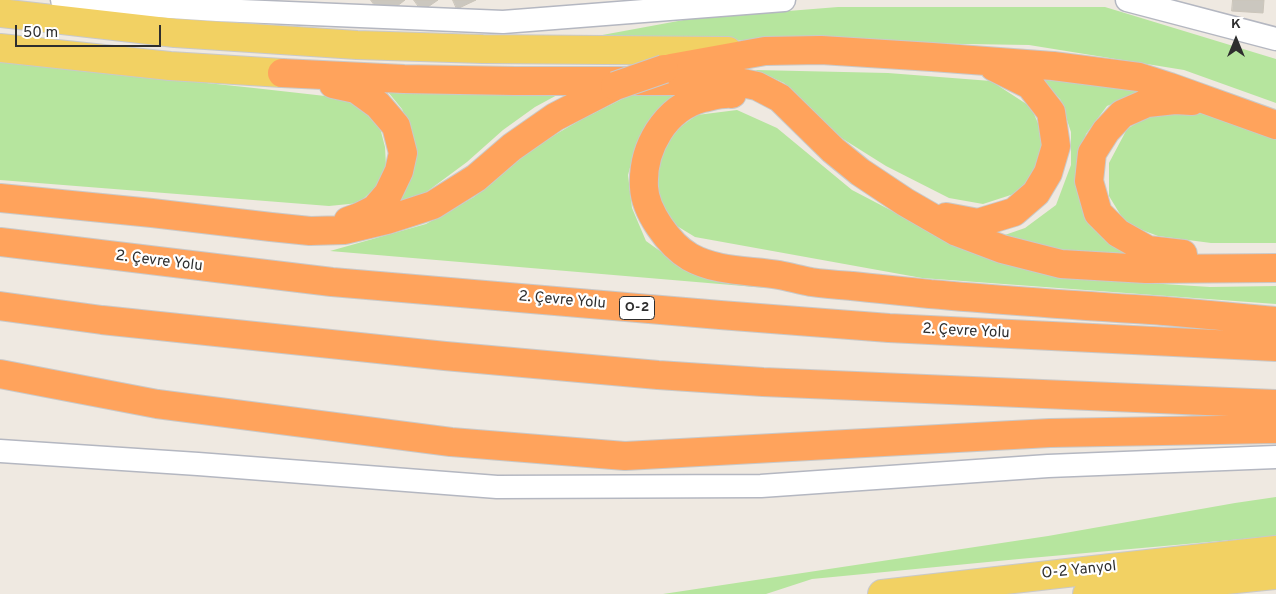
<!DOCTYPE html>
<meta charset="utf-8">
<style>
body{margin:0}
#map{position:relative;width:1276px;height:594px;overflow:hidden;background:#efe9e1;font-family:Overpass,sans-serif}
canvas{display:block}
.north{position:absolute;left:1211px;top:15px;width:50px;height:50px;-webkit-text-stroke:4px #fff;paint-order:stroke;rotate:0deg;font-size:14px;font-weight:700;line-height:20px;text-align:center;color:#2e2e2e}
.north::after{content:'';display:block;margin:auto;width:18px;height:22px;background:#2e2e2e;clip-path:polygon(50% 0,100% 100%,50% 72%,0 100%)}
.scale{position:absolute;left:15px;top:25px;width:146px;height:22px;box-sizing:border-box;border:2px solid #2e2e2e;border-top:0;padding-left:6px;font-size:15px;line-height:18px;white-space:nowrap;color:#2e2e2e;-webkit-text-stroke:4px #fff;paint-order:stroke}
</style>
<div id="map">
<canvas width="1276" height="594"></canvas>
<div class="north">K</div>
<div class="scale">50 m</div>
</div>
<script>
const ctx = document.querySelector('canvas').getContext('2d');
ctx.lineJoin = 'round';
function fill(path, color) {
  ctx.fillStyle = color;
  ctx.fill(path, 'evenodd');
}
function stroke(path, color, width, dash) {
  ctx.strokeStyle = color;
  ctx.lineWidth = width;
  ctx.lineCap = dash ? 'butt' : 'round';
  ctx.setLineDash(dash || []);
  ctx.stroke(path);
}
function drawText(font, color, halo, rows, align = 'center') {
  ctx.font = font + ' Overpass,sans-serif';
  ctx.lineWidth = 4.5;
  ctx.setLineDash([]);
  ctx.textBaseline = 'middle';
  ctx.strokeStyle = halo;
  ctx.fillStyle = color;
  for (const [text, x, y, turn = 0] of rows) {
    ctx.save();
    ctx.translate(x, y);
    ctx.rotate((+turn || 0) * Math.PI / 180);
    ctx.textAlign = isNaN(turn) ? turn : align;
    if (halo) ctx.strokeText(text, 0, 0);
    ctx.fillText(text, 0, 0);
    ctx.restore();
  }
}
fill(new Path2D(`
 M 838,7 L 1105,7 L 1276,59 L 1276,103 L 1184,70 L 1029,45 L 586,38 L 689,19 Z
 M 0,59 L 83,70 L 254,88 L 343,98 L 362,107 L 379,124 L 385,147 L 386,166 L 376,187 L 359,203 L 329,206 L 0,180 Z
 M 755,70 L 888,73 L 991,81 L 1031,107 L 1043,135 L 1040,166 L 1020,192 L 983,204 L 949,198 L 886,166 L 835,134 L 784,83 Z
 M 1039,77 L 1143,91 L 1107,106 L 1086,134 L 1077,171 L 1139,252 L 1093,255 L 1053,251 L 999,237 L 1025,228 L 1056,205 L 1071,165 L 1071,132 L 1060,99 Z
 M 678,91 L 654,115 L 637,142 L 628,175 L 632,208 L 646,241 L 692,274 L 767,288 L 330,251 L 426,224 L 474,197 L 529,150 L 582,119 L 630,95 Z
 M 388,92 L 559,94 L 535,107 L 503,130 L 467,162 L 421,196 L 401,205 L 399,200 L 416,156 L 412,133 L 402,109 Z
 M 1197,109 L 1276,136 L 1276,243 L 1211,243 L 1158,236 L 1126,224 L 1109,196 L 1109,163 L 1127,129 L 1153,113 Z
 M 737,110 L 777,128 L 852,190 L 963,248 L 1054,277 L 1210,287 L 1276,286 L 1276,304 L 922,278 L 695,237 L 677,226 L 661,205 L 656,171 L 667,136 L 697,115 Z
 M 1276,497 L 1276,536 L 1019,559 L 812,579 L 766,594 L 663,594 L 1048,536 L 1235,503 Z`), '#b6e59e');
const building = new Path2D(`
 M 371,0 L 405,0 L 388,13 L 378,10 Z
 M 414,0 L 438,0 L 422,11 Z
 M 453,0 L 476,0 L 457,9 Z
 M 1233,0 L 1264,0 L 1263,13 L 1232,11 Z`);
fill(building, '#cbc7bf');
stroke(building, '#cbc5ba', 1);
const minor = new Path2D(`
 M 62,0 L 217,10 L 503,22 L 784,0
 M 1127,0 L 1276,39
 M 0,451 L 198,464 L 497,487 L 761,486 L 1048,466 L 1276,457`);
const major = new Path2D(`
 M 0,13 L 175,33 L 357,45 L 483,49 L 728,51
 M 0,48 L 170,66 L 282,73
 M 882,594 L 1111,568 L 1276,550
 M 1087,594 L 1276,575`);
const highway = new Path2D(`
 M 671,68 L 765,51 L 821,50 L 932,57 L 1053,66 L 1139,77 L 1170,87 L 1276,125
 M 282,73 L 404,79 L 515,81 L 695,81 L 728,80 L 757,86 L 780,98 L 833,150 L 860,172 L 905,202 L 957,232 L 1002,249 L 1061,264 L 1146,269 L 1276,268
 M 333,84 L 356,89 L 378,105 L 396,126 L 403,153 L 399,171 L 388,194 L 375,209 L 359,217 L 348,221
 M 732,94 C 722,93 713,96 703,98 C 665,108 642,148 644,187 C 645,211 669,245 690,257 C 717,272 749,270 779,275 C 790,277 800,280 811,282 C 825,284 839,285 852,286 C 878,289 904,291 930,294 C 1008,301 1087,306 1165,311 C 1202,314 1239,318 1276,321
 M 0,198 L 152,213 L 271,227 L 310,231 L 345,230 L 387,220 L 433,205 L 476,178 L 512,147 L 555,117 L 615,86
 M 946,217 L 978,223 L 1014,212 L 1036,193 L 1048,173 L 1056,146 L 1051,112 L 1030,85 L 994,67
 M 0,242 L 332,282 L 720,315 L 889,328 L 1276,347
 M 1183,254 L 1148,250 L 1118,233 L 1098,213 L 1089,181 L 1092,153 L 1106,131 L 1122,114 L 1147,103 L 1175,100 L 1192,101
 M 0,306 L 102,320 L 445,356 L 658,375 L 763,382 L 1276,404
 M 0,374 L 157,404 L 451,442 L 625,456 L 1050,433 L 1276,429`);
stroke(minor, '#b4b7c1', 25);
stroke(major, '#c9c9c9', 30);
stroke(highway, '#c9c9c9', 30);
stroke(minor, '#fff', 22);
stroke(major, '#f2d163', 28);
stroke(highway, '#ffa35c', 28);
const highwayBridge = new Path2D(`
 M 615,86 L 664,69`);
stroke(highwayBridge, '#c9c9c9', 30, []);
stroke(highwayBridge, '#ffa35c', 28);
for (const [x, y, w] of [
 [637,308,35]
]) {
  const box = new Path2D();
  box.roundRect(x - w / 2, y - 11.5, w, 23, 4);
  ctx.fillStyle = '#fff';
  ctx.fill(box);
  stroke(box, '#2e2e2e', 1);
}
drawText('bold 14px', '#2e2e2e', null, [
 ["O-2",637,308]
]);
drawText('15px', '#2e2e2e', '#fff', [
 ["2. Çevre Yolu",159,262,7],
 ["2. Çevre Yolu",562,301,5],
 ["2. Çevre Yolu",966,332,3],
 ["O-2 Yanyol",1079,571,-6]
]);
</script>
